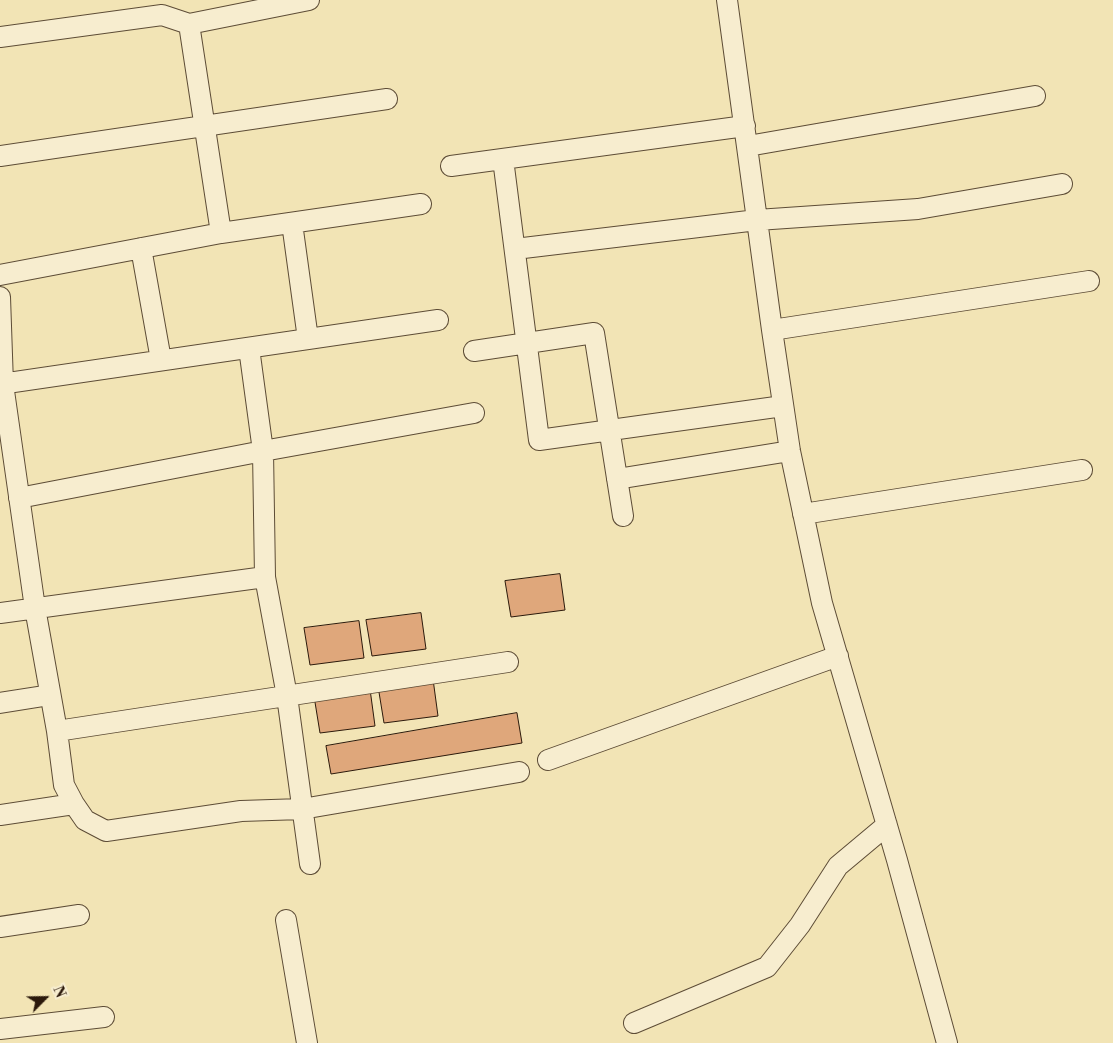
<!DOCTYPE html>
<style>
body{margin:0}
#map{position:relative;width:1113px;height:1043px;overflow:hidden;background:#f2e4b5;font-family:"Libre Bodoni",serif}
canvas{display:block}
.north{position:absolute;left:20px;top:973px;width:50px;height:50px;-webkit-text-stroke:4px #f7edcf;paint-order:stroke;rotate:67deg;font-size:14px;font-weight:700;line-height:20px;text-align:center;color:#2b190b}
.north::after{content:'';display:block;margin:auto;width:18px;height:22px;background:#2b190b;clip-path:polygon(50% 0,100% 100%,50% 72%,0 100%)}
</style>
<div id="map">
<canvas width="1113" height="1043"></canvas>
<div class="north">N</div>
</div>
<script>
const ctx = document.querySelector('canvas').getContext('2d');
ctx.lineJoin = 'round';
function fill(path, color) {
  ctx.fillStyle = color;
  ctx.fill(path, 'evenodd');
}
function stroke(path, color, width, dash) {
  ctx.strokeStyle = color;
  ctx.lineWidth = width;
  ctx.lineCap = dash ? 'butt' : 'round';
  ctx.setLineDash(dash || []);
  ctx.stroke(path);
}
const building = new Path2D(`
 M 560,574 L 565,610 L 511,617 L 505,581 Z
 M 421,613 L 426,649 L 372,656 L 366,620 Z
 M 359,621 L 364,658 L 310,665 L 304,628 Z
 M 433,679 L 438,716 L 384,723 L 378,686 Z
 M 370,689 L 375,726 L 320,733 L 314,696 Z
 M 517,713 L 522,743 L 331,774 L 326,746 Z`);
fill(building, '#dfa77b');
stroke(building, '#2b190b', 1);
const minor = new Path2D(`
 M 727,0 L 772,330 L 790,451 L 822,603 L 897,860 L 947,1043
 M 189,24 L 221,233
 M 0,37 L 162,15 L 189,24 L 309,0
 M 748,146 L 1035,96
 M 0,156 L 387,99
 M 503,159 L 539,440 L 783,406
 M 451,166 L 745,126
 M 292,223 L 308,339
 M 141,248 L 161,360
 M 515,249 L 757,220 L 918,209 L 1062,184
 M 0,275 L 221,233 L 421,204
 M 0,297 L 3,384 L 35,608 L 57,731 L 64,785 L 74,804 L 85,820 L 106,831 L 241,811 L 302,809 L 519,772
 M 772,330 L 1089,281
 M 249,348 L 263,451 L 265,577 L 287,696 L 310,864
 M 474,351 L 594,333 L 623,516
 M 0,384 L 438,320
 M 617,479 L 790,451
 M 19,498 L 263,451 L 474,413
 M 803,514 L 1082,470
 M 0,613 L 265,577
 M 0,703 L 50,695
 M 57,731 L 508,662
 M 548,760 L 838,656
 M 0,815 L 74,804
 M 286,920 L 307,1043
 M 0,927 L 79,915
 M 634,1023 L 767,967 L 800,925 L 838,866 L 887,825
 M 0,1029 L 104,1017`);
stroke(minor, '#5d4c36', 22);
stroke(minor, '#f7edcf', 20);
</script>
